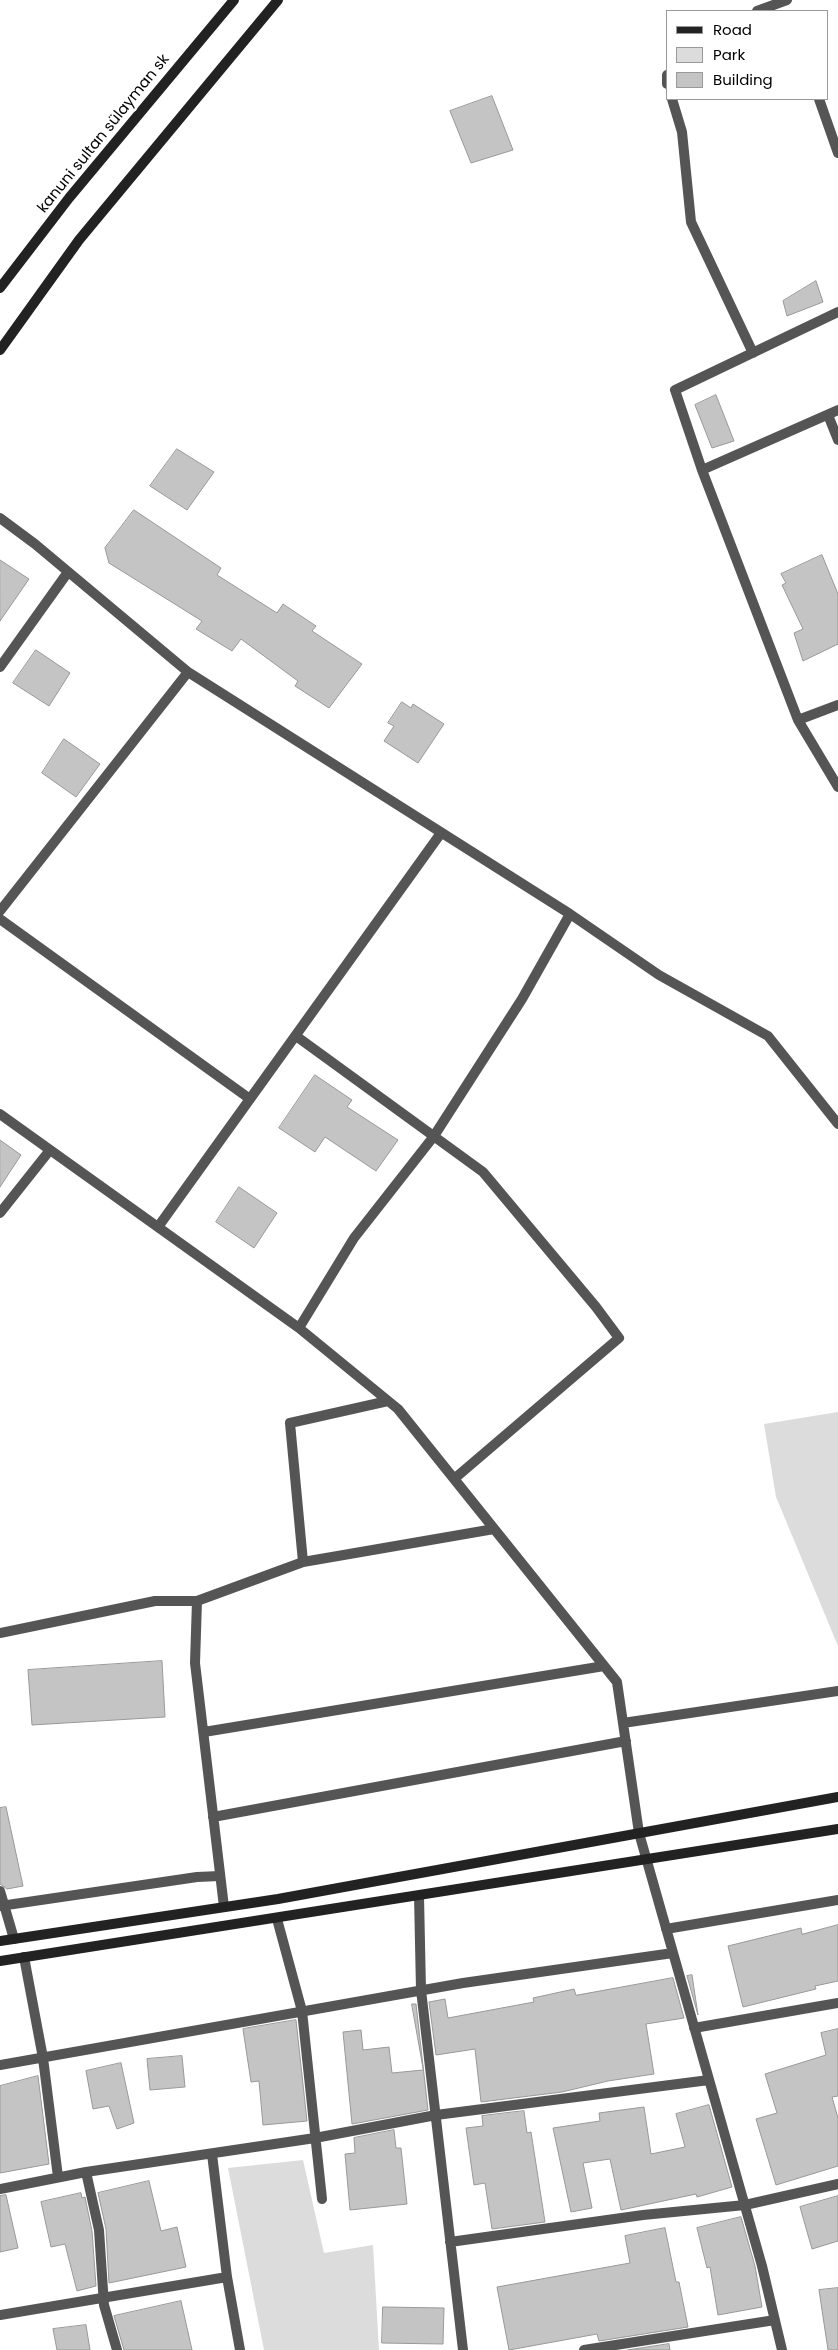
<!DOCTYPE html>
<meta charset="utf-8">
<style>
body{margin:0}
#map{position:relative;width:838px;height:2350px;overflow:hidden;background:#fff;font-family:Poppins,sans-serif}
canvas{display:block}
.legend{position:absolute;left:666px;top:10px;width:162px;height:90px;box-sizing:border-box;background:#fff;border:1px solid #999;margin:0;padding:6px 9px;list-style:none;font-size:15px;color:#000}
.legend li{display:flex;align-items:center;gap:10px;height:25px}
.legend b{width:25px;border:1px solid #999}
</style>
<div id="map">
<canvas width="838" height="2350"></canvas>
<ul class="legend">
<li><b style="height:6px;background:#222"></b>Road</li>
<li><b style="height:14px;background:#dcdcdc"></b>Park</li>
<li><b style="height:14px;background:#c4c4c4"></b>Building</li>
</ul>
</div>
<script>
const ctx = document.querySelector('canvas').getContext('2d');
ctx.lineJoin = 'round';
function fill(path, color) {
  ctx.fillStyle = color;
  ctx.fill(path, 'evenodd');
}
function stroke(path, color, width, dash) {
  ctx.strokeStyle = color;
  ctx.lineWidth = width;
  ctx.lineCap = dash ? 'butt' : 'round';
  ctx.setLineDash(dash || []);
  ctx.stroke(path);
}
function drawText(font, color, halo, rows, align = 'center') {
  ctx.font = font + ' Poppins,sans-serif';
  ctx.lineWidth = 5;
  ctx.setLineDash([]);
  ctx.textBaseline = 'middle';
  ctx.strokeStyle = halo;
  ctx.fillStyle = color;
  for (const [text, x, y, turn = 0] of rows) {
    ctx.save();
    ctx.translate(x, y);
    ctx.rotate((+turn || 0) * Math.PI / 180);
    ctx.textAlign = isNaN(turn) ? turn : align;
    if (halo) ctx.strokeText(text, 0, 0);
    ctx.fillText(text, 0, 0);
    ctx.restore();
  }
}
fill(new Path2D(`
 M 838,1412 L 838,1646 L 776,1497 L 764,1424 Z
 M 303,2160 L 324,2253 L 373,2245 L 379,2350 L 264,2350 L 228,2168 Z`), '#dcdcdc');
const building = new Path2D(`
 M 492,96 L 513,150 L 471,163 L 450,111 Z
 M 816,281 L 823,302 L 787,316 L 783,301 Z
 M 716,395 L 734,441 L 712,448 L 695,405 Z
 M 177,449 L 214,472 L 187,510 L 150,486 Z
 M 134,510 L 221,568 L 217,575 L 277,613 L 283,604 L 316,626 L 312,631 L 362,664 L 329,708 L 295,686 L 298,681 L 241,639 L 232,651 L 196,629 L 202,621 L 109,563 L 105,548 Z
 M 822,555 L 838,594 L 838,644 L 803,661 L 794,633 L 803,629 L 782,585 L 786,583 L 781,574 Z
 M 0,560 L 29,579 L 0,621 Z
 M 36,650 L 70,673 L 49,706 L 13,683 Z
 M 402,702 L 411,708 L 413,704 L 444,724 L 418,763 L 384,741 L 394,726 L 388,723 Z
 M 64,739 L 100,764 L 76,797 L 42,773 Z
 M 315,1075 L 352,1100 L 347,1107 L 398,1140 L 376,1171 L 325,1137 L 315,1152 L 279,1128 Z
 M 0,1140 L 21,1155 L 0,1187 Z
 M 239,1187 L 277,1213 L 254,1248 L 216,1222 Z
 M 162,1661 L 165,1717 L 32,1725 L 28,1670 Z
 M 6,1807 L 23,1886 L 7,1889 L 0,1884 L 0,1808 Z
 M 838,1925 L 838,1981 L 815,1986 L 816,1989 L 743,2007 L 728,1946 L 801,1928 L 802,1934 Z
 M 692,1975 L 698,2015 L 687,1976 Z
 M 673,1978 L 684,2018 L 646,2024 L 654,2074 L 608,2081 L 562,2092 L 481,2102 L 475,2049 L 436,2055 L 429,2002 L 445,1999 L 448,2018 L 534,2002 L 533,1998 L 574,1989 L 576,1995 Z
 M 412,2004 L 416,2004 L 428,2110 L 352,2124 L 343,2032 L 361,2030 L 363,2050 L 389,2047 L 392,2073 L 423,2070 Z
 M 296,2020 L 307,2121 L 263,2125 L 259,2081 L 251,2082 L 243,2029 Z
 M 838,2029 L 838,2096 L 832,2097 L 838,2118 L 838,2166 L 776,2185 L 756,2119 L 777,2113 L 765,2074 L 826,2055 L 821,2033 Z
 M 182,2056 L 185,2087 L 150,2090 L 147,2059 Z
 M 121,2063 L 134,2123 L 117,2129 L 109,2106 L 93,2109 L 86,2071 Z
 M 38,2076 L 49,2164 L 0,2173 L 0,2086 Z
 M 709,2105 L 732,2187 L 697,2197 L 696,2194 L 621,2210 L 610,2159 L 583,2163 L 592,2208 L 571,2212 L 553,2128 L 600,2121 L 599,2113 L 644,2107 L 651,2154 L 685,2147 L 676,2114 Z
 M 524,2111 L 527,2133 L 531,2132 L 545,2222 L 492,2229 L 485,2183 L 474,2185 L 466,2128 L 483,2126 L 482,2116 Z
 M 394,2130 L 396,2148 L 401,2148 L 407,2204 L 350,2210 L 345,2154 L 355,2153 L 354,2138 Z
 M 149,2181 L 161,2231 L 177,2227 L 186,2267 L 109,2283 L 106,2229 L 98,2193 Z
 M 81,2193 L 82,2198 L 85,2197 L 92,2231 L 96,2286 L 77,2291 L 65,2244 L 51,2247 L 41,2202 Z
 M 6,2195 L 18,2248 L 0,2252 L 0,2196 Z
 M 838,2196 L 838,2241 L 812,2249 L 800,2207 Z
 M 741,2217 L 755,2266 L 762,2307 L 718,2315 L 710,2267 L 707,2268 L 697,2228 Z
 M 665,2228 L 676,2282 L 679,2282 L 688,2327 L 599,2341 L 597,2334 L 509,2350 L 497,2287 L 630,2263 L 625,2236 Z
 M 838,2288 L 838,2350 L 828,2350 L 819,2290 Z
 M 181,2301 L 192,2350 L 124,2350 L 114,2316 Z
 M 383,2307 L 444,2308 L 443,2344 L 382,2343 Z
 M 86,2325 L 90,2350 L 57,2350 L 53,2329 Z
 M 669,2344 L 670,2350 L 628,2350 Z`);
fill(building, '#c4c4c4');
stroke(building, '#999', 1);
stroke(new Path2D(`
 M 757,11 L 787,0
 M 667,75 L 667,84
 M 672,99 L 682,132 L 691,222 L 753,353
 M 819,99 L 838,153
 M 838,312 L 675,390 L 702,470 L 798,720 L 838,705
 M 828,415 L 838,440
 M 702,470 L 838,410
 M 0,518 L 35,544 L 188,672 L 570,914 L 659,975 L 768,1036 L 838,1124
 M 0,667 L 68,572
 M 798,720 L 838,787
 M 0,911 L 188,672
 M 0,919 L 250,1099
 M 296,1036 L 483,1172 L 596,1307 L 619,1338 L 454,1479
 M 0,1114 L 299,1328 L 398,1409 L 617,1682 L 639,1833 L 762,2266 L 782,2350
 M 0,1213 L 50,1150
 M 158,1227 L 441,833
 M 299,1328 L 354,1238 L 434,1136 L 522,999 L 570,914
 M 303,1562 L 290,1423 L 388,1401
 M 197,1601 L 195,1663 L 224,1907
 M 0,1633 L 155,1601 L 197,1601 L 303,1562 L 494,1529
 M 623,1723 L 838,1691
 M 204,1732 L 604,1666
 M 213,1817 L 626,1741
 M 0,1891 L 14,1939
 M 419,1896 L 421,1990 L 463,2350
 M 0,1906 L 197,1877 L 220,1876
 M 277,1919 L 302,2011 L 322,2199
 M 666,1929 L 838,1900
 M 24,1957 L 43,2058 L 58,2177
 M 694,2028 L 838,2003
 M 0,2065 L 463,1983 L 673,1953
 M 212,2154 L 227,2277 L 240,2350
 M 86,2172 L 99,2230 L 104,2305 L 117,2350
 M 0,2189 L 86,2172 L 315,2138 L 436,2115 L 709,2080
 M 450,2242 L 643,2215 L 745,2205 L 838,2184
 M 0,2315 L 227,2277
 M 584,2350 L 775,2320`), '#555', 10);
stroke(new Path2D(`
 M 0,288 L 69,198 L 234,0
 M 0,350 L 79,240 L 278,0
 M 0,1941 L 278,1899 L 838,1797
 M 0,1961 L 838,1829`), '#222', 10);
drawText('15px', '#000', '#fff', [
 ["kanuni sultan sülayman sk",104,134,-51]
]);
</script>
